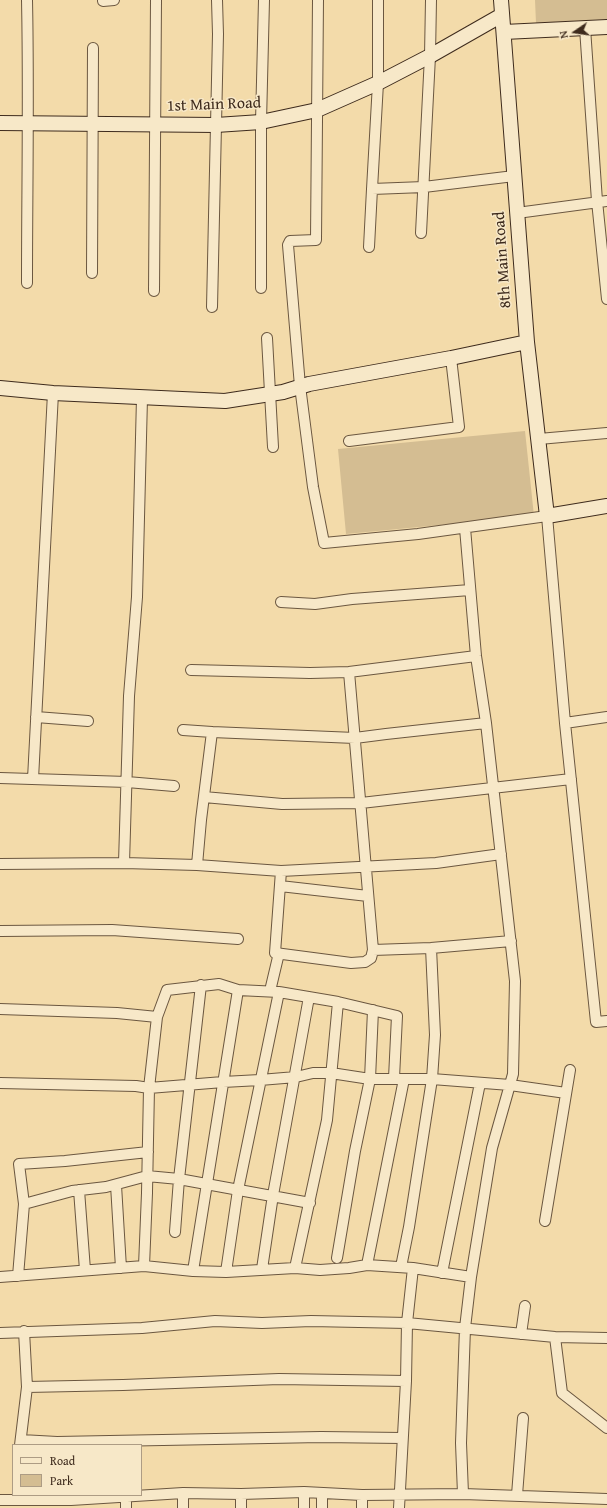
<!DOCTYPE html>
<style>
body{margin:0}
#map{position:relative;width:607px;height:1508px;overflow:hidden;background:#f3dbaa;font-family:"Gentium Book Plus",serif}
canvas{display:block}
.legend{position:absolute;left:12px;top:1444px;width:130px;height:52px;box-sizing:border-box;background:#f7e8c8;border:1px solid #ad9c84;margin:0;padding:5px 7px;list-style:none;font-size:12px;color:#3e2b1d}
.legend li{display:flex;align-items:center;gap:8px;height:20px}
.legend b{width:20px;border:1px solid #ad9c84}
.north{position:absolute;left:555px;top:12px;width:40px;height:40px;-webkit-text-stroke:3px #f7e8c8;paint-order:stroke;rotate:257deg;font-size:11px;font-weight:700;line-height:16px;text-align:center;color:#3e2b1d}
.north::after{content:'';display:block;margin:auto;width:14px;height:18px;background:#3e2b1d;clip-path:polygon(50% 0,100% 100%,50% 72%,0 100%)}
</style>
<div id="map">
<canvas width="607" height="1508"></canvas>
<ul class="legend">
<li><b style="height:5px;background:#f7e8c8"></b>Road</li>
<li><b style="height:11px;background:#d4bd92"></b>Park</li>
</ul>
<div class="north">N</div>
</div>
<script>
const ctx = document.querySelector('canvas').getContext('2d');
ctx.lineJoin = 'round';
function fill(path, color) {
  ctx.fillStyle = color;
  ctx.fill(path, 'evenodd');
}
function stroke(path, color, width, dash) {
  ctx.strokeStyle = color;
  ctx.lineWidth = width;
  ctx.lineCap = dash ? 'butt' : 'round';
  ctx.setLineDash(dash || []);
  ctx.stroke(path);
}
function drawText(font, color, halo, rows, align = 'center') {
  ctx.font = font + ' "Gentium Book Plus",serif';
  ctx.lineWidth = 3;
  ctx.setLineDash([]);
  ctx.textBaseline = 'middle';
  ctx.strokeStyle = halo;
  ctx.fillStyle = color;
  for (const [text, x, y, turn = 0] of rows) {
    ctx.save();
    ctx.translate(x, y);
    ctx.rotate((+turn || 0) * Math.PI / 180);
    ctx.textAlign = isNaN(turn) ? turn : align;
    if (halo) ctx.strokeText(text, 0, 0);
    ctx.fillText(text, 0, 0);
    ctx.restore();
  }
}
fill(new Path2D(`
 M 535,0 L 607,0 L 607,19 L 536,23 Z
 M 525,431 L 534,516 L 346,534 L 338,449 Z`), '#d4bd92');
const street = new Path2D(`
 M 27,0 C 29,94 27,189 27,283
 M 318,0 L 316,240 L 290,241 L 288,245 L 300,386 L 313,487 L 324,543 L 418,534 L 547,516 L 565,723 L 596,1022 L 607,1021
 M 378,0 L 378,83 L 372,189 L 424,187 L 514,176
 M 103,1 L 114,0
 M 585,28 L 597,201 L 607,299
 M 517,213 L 607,201
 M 421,233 L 430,56 L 431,0
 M 369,247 L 372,189
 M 92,273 L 93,48
 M 261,288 L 261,122 L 264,0
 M 154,291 L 156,0
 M 212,307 L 218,34 L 217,0
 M 267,338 L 273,447
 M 539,439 L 607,433
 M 349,441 L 459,427 L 451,358
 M 281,602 L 315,604 L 352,599 L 470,590
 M 191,670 L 310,673 L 349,672 L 476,656
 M 36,717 L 88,721
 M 565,723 L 607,717
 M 183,730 L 212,732
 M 0,778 L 127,782 L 174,786
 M 33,779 L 53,393
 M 204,797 L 282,804 L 361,803 L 571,779
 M 124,863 L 129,696 L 137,597 L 142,398
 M 0,864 L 124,863 L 197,865 L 281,871 L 436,863 L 501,854
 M 197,865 L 201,820 L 212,732 L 355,738 L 386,734 L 486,723
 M 281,871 L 275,953 L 351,963 L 365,962 L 371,958 L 373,950 L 349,672
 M 280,886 L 368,896
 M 0,931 L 112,930 L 238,939
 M 373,950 L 431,948 L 511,941
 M 270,991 L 279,953
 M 0,1009 L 117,1013 L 157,1017
 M 0,1083 L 136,1086 L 149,1088 L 223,1082 L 260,1080 L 296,1077 L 313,1073 L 331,1073 L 370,1079 L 432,1079 L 510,1085 L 566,1093
 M 148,1152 L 65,1161 L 19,1164 L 24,1204 L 72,1191 L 106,1187 L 147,1176 L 179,1179 L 310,1203
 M 116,1185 L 121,1268
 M 79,1190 L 85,1270
 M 545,1221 L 570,1070
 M 175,1232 L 179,1179 L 201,985
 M 337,1258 L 355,1151 L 370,1079 L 373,1010
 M 367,1265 L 404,1079
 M 144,1266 L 147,1193 L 149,1088 L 157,1017 L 167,990 L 219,984 L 238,990 L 279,992 L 338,1002 L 397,1016 L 394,1078
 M 401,1267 L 409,1227 L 432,1079 L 435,1035 L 431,948
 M 295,1268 L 327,1120 L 338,1002
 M 262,1269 L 273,1195 L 309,997
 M 193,1271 L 238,990
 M 226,1272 L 238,1190 L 279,992
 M 442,1273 L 480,1083
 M 18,1276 L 24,1204
 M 0,1277 L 144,1266 L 193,1271 L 226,1272 L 295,1268 L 320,1270 L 349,1268 L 367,1265 L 413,1268 L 471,1277
 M 0,1333 L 142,1328 L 215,1321 L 262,1323 L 311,1321 L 407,1323 L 555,1337 L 607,1338
 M 521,1334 L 525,1306
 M 555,1337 L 562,1393 L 607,1428
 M 27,1387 L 123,1385 L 279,1379 L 406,1381
 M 21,1440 L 57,1442 L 321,1437 L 402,1438
 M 20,1445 L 27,1387 L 24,1331
 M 463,1494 L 461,1443 L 465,1328 L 471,1277 L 492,1148 L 513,1074 L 515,981 L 486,723 L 476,656 L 465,528
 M 517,1495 L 523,1418
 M 0,1500 L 71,1500 L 183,1493 L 241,1494 L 304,1492 L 362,1495 L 463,1494 L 607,1499
 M 126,1508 L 126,1497
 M 183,1508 L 183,1493
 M 241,1508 L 241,1494
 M 304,1508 L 304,1492
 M 322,1508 L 322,1494
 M 362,1508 L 362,1495
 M 399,1508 L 406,1381 L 407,1323 L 413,1268`);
const secondary = new Path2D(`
 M 501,0 L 527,342 L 547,516 L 607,506
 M 504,32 L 607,27
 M 0,123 L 216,125 L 261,122 L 317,110 L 378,83 L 430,56 L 502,15
 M 0,388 L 53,393 L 225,401 L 283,392 L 309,384 L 451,358 L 527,342`);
stroke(street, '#6b5740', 12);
stroke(secondary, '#3e2b1d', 16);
stroke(street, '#f7e8c8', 10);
stroke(secondary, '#f7e8c8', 14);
drawText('16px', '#3e2b1d', '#f7e8c8', [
 ["1st Main Road",214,105,-2],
 ["8th Main Road",503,260,-94]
]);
</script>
